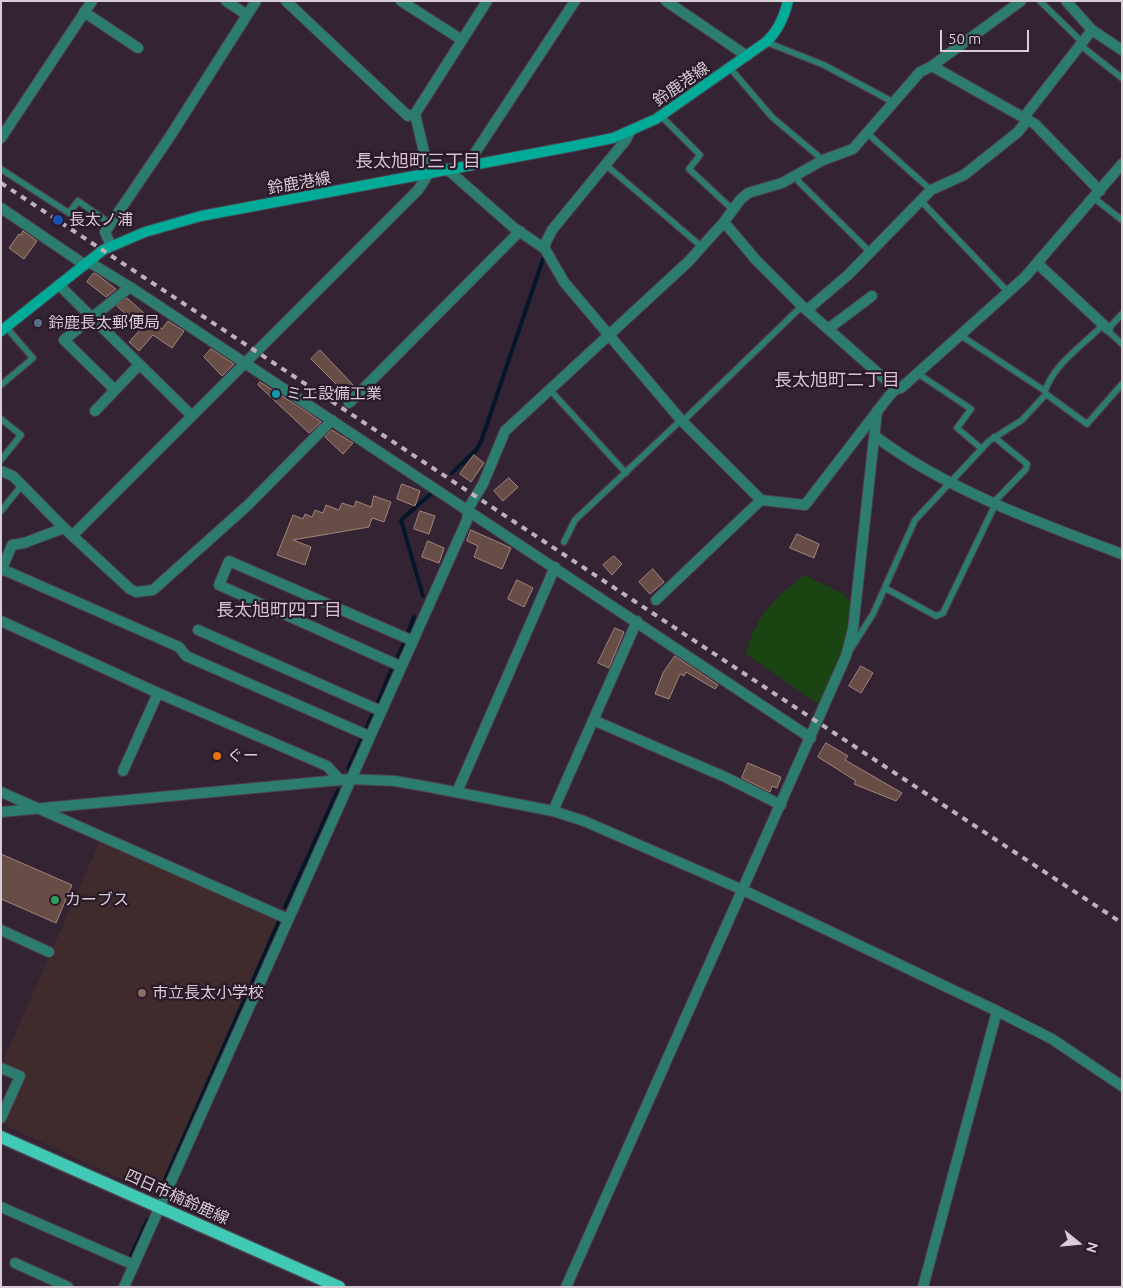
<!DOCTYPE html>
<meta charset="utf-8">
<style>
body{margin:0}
#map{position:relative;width:1123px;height:1288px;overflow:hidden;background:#342333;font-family:Ubuntu,sans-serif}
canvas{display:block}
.frame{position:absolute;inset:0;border:2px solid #d9cdd7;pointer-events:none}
.north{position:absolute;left:1053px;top:1218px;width:50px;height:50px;-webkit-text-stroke:4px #2a1929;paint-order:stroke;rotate:107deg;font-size:14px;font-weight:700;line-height:20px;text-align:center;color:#d9cdd7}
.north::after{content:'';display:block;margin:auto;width:18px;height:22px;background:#d9cdd7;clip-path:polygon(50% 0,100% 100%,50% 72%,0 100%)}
.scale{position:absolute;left:940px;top:30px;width:89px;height:22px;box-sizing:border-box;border:2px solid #d9cdd7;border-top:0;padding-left:6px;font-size:15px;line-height:18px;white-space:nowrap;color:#d9cdd7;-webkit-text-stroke:4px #2a1929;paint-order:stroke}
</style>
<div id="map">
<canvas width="1123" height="1288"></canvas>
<div class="frame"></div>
<div class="north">N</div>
<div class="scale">50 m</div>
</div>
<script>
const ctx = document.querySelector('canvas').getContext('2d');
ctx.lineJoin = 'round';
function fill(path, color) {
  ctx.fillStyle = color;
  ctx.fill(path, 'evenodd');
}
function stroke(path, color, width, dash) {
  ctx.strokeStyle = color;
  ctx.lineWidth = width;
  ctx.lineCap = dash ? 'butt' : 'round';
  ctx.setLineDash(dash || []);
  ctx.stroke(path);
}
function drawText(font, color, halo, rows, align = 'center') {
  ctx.font = font + ' Ubuntu,"Noto Sans JP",sans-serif';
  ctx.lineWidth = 4.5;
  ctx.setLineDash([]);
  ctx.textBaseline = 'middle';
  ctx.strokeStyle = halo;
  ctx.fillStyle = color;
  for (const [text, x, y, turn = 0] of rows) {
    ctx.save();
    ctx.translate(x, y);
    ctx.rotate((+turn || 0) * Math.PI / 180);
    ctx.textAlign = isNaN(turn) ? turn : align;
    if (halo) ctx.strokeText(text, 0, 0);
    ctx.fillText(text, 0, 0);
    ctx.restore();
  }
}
fill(new Path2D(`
 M 100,841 L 281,920 L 282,924 L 161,1197 L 8,1127 L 6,1123 L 26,1075 L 2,1063 Z`), '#3f2b2b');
fill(new Path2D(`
 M 804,575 L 844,594 L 853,604 L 846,650 L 822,704 L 815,702 L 746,654 C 756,614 774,600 804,575 Z`), '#1a4412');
stroke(new Path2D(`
 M 452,473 L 477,449 L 482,439 L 543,259
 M 423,596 L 401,520 L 432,493
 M 408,633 L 414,617
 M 397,658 L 404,643
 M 378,702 L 392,668
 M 366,729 L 373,713
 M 348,769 L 362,738
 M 285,907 L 338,790
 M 160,1191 L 279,921
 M 131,1256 L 148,1219`), '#04172a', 4);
const building = new Path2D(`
 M 23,231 L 37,241 L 24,259 L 9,248 L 19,234 L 21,235 Z
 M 94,273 L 99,276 L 116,289 L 106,297 L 87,282 Z
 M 127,298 L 162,329 L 168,321 L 184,331 L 172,348 L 153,335 L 139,351 L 129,342 L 141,329 L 117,306 Z
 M 211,349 L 234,364 L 222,376 L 204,357 Z
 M 320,350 L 355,387 L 347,395 L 311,359 Z
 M 260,382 L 304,410 L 321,422 L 309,433 L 258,385 Z
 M 332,430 L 353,443 L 343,454 L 325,437 Z
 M 474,455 L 484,463 L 471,482 L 460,474 Z
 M 509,478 L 518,487 L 503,501 L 494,491 Z
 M 402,484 L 420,491 L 415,506 L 397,499 Z
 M 374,496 L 391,502 L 384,522 L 372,518 L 369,527 L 293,540 L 311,547 L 305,565 L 277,555 L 293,515 L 303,519 L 305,514 L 312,517 L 315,510 L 323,513 L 326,505 L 339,510 L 342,503 L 354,507 L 356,501 L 371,507 Z
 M 420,511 L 435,516 L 429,534 L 414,529 Z
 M 471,530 L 511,548 L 502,569 L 474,557 L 478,546 L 467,541 Z
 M 797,534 L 819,544 L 814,558 L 790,548 Z
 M 428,541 L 444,548 L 439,563 L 422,557 Z
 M 614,556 L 622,564 L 612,575 L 603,565 Z
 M 653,569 L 664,582 L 650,594 L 639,582 Z
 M 517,580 L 533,588 L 524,607 L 508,599 Z
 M 615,628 L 624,632 L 609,668 L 598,663 Z
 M 675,656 L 718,685 L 715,689 L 686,672 L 684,676 L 680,674 L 669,699 L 655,694 L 663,673 Z
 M 861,666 L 873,673 L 861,693 L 849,686 Z
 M 826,743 L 848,756 L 845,760 L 902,793 L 896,801 L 854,784 L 856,781 L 818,757 Z
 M 748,763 L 781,777 L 777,788 L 772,786 L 770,792 L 742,778 Z
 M 1,854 L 72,885 L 56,923 L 1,899 Z`);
fill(building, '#684d46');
stroke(building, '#a2847c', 1);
const service = new Path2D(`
 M 1040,1 L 1082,42
 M 766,42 L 824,65 L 893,102
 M 1080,45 L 1122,78
 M 730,68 L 772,117 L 823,160
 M 661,116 L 700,155 L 689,169 L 732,209
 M 867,133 L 931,190
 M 606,165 L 702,247
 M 1,169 L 69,213 L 78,201 L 111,224
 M 796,175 L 799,182 L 870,252
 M 1094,198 L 1122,220
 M 921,201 L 1008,292
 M 1122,314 L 1107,330 L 1122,344
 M 960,335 L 1045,391 L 1046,394 L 1087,424 L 1122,384
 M 917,373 L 971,409 L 957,428 L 982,449
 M 1,385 L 33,358 L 6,327
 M 550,390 L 626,473
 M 1045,391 C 1054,364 1083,345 1102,326
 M 1,419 L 21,435 L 1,460
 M 682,422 L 802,306
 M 994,437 L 1027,464 L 1026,469 L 994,502
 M 1,511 L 22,485
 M 564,542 L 575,520 L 681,420
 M 885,588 L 936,616 L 943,613 L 996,503
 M 850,650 L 873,614 L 915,520 L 989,441 L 1022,420 L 1046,394`);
const minor = new Path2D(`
 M 226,1 L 247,15
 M 401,1 L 462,40
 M 666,1 L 747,56
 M 1066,1 L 1092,30 L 1122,50
 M 84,12 L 138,48
 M 932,66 L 1035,124 L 1100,191
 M 415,114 L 487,1
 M 630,132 L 625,141 L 552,230 L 545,244 L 545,249 L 564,282 L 681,420 L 761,500 L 805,505 L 889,396 L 896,389 L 901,388 L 1025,277 L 1122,164
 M 1,138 L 92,1
 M 467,165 L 575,1
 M 447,169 L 513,227 L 545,249
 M 1,208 L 85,265
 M 724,222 L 756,260 L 802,306 L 896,389
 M 111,246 L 105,232 L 169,138 L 256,1
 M 89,262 L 130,287 L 811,738
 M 1038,264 L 1108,329
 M 59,285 L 192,416
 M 807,310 L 848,275 L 931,190 L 964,175 L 1018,132 L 1025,123 L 1024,117 L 1092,30
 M 828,329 L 872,296
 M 115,390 L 64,340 L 130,287
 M 349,403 L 520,231
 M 95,411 L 139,365
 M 875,436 C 943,488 1041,524 1122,554
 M 1,471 L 13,476 L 64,528 L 130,589 L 136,592 L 153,590 L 248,505 L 332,420
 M 73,535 L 418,190 L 429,173 L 415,114 L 408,116 L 286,1
 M 2,569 L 179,647 L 186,656 L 369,736
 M 1,571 L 12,545 L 24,543 L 64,528
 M 656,600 L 761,500
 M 1,621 L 158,693 L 327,766 L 340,780
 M 198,630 L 381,711
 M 400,666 L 219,585 L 229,561 L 411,640
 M 593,720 L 725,777 L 781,805
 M 123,771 L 158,693
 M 1,792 L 288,919
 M 457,792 L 555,567
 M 553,811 L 637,621
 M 1,930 L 49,952
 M 1,1068 L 20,1076 L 1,1118
 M 1,1207 L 134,1265
 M 15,1263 L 68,1287
 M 124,1287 L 467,520 L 468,509 L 483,484 L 505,431 L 689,261 L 724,222 L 740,200 L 748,193 L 782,183 L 823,160 L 853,149 L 920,72 L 932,66 L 1021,1
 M 566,1287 L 846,656 L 853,629 L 877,411
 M 923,1287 L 997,1011`);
const tertiary = new Path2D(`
 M 1,812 L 350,779 L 395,781 L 429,787 L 553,811 L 584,821 L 743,890 L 997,1011 L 1052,1039 L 1122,1086`);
const secondary = new Path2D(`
 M 1,331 L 103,250 L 145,232 L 201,216 L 574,146 L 613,138 L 656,119 L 766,42 C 778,31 784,18 788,1`);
const primary = new Path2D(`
 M 1,1137 L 339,1287`);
stroke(service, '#4e3e4d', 8);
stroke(minor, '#4e3e4d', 12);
stroke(tertiary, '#4e3e4d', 12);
stroke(secondary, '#4e3e4d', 12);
stroke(primary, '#4e3e4d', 15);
stroke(service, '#2d7c70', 5.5);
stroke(minor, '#2d7c70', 10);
stroke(tertiary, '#2d7c70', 10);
stroke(secondary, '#00ab98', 10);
stroke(primary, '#40c9b5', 12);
stroke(new Path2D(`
 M 1,183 L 1122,923`), '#bfb2bd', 4, [6, 6]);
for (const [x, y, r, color] of [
 [58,220,6,"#1a4fb4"],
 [38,323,5,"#5c6f8a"],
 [276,394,5,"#0f9aa8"],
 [217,756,5,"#e8710a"],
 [55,900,5,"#2e9e5b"],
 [142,993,5,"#8d6e63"]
]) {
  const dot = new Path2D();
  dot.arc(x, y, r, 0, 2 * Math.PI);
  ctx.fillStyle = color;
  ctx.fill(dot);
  stroke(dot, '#2a1929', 2);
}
drawText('16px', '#d9cdd7', '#2a1929', [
 ["鈴鹿港線",681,84,-35],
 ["鈴鹿港線",299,183,-10],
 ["四日市楠鈴鹿線",177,1197,24]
]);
drawText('16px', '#d9cdd7', '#2a1929', [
 ["長太ノ浦",69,220],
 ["鈴鹿長太郵便局",48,323],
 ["ミエ設備工業",286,394],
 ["ぐー",227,756],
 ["カーブス",65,900],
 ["市立長太小学校",152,993]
], 'left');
drawText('18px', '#d8c1d5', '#2a1929', [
 ["長太旭町三丁目",418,161],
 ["長太旭町二丁目",837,380],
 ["長太旭町四丁目",279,610]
]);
</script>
